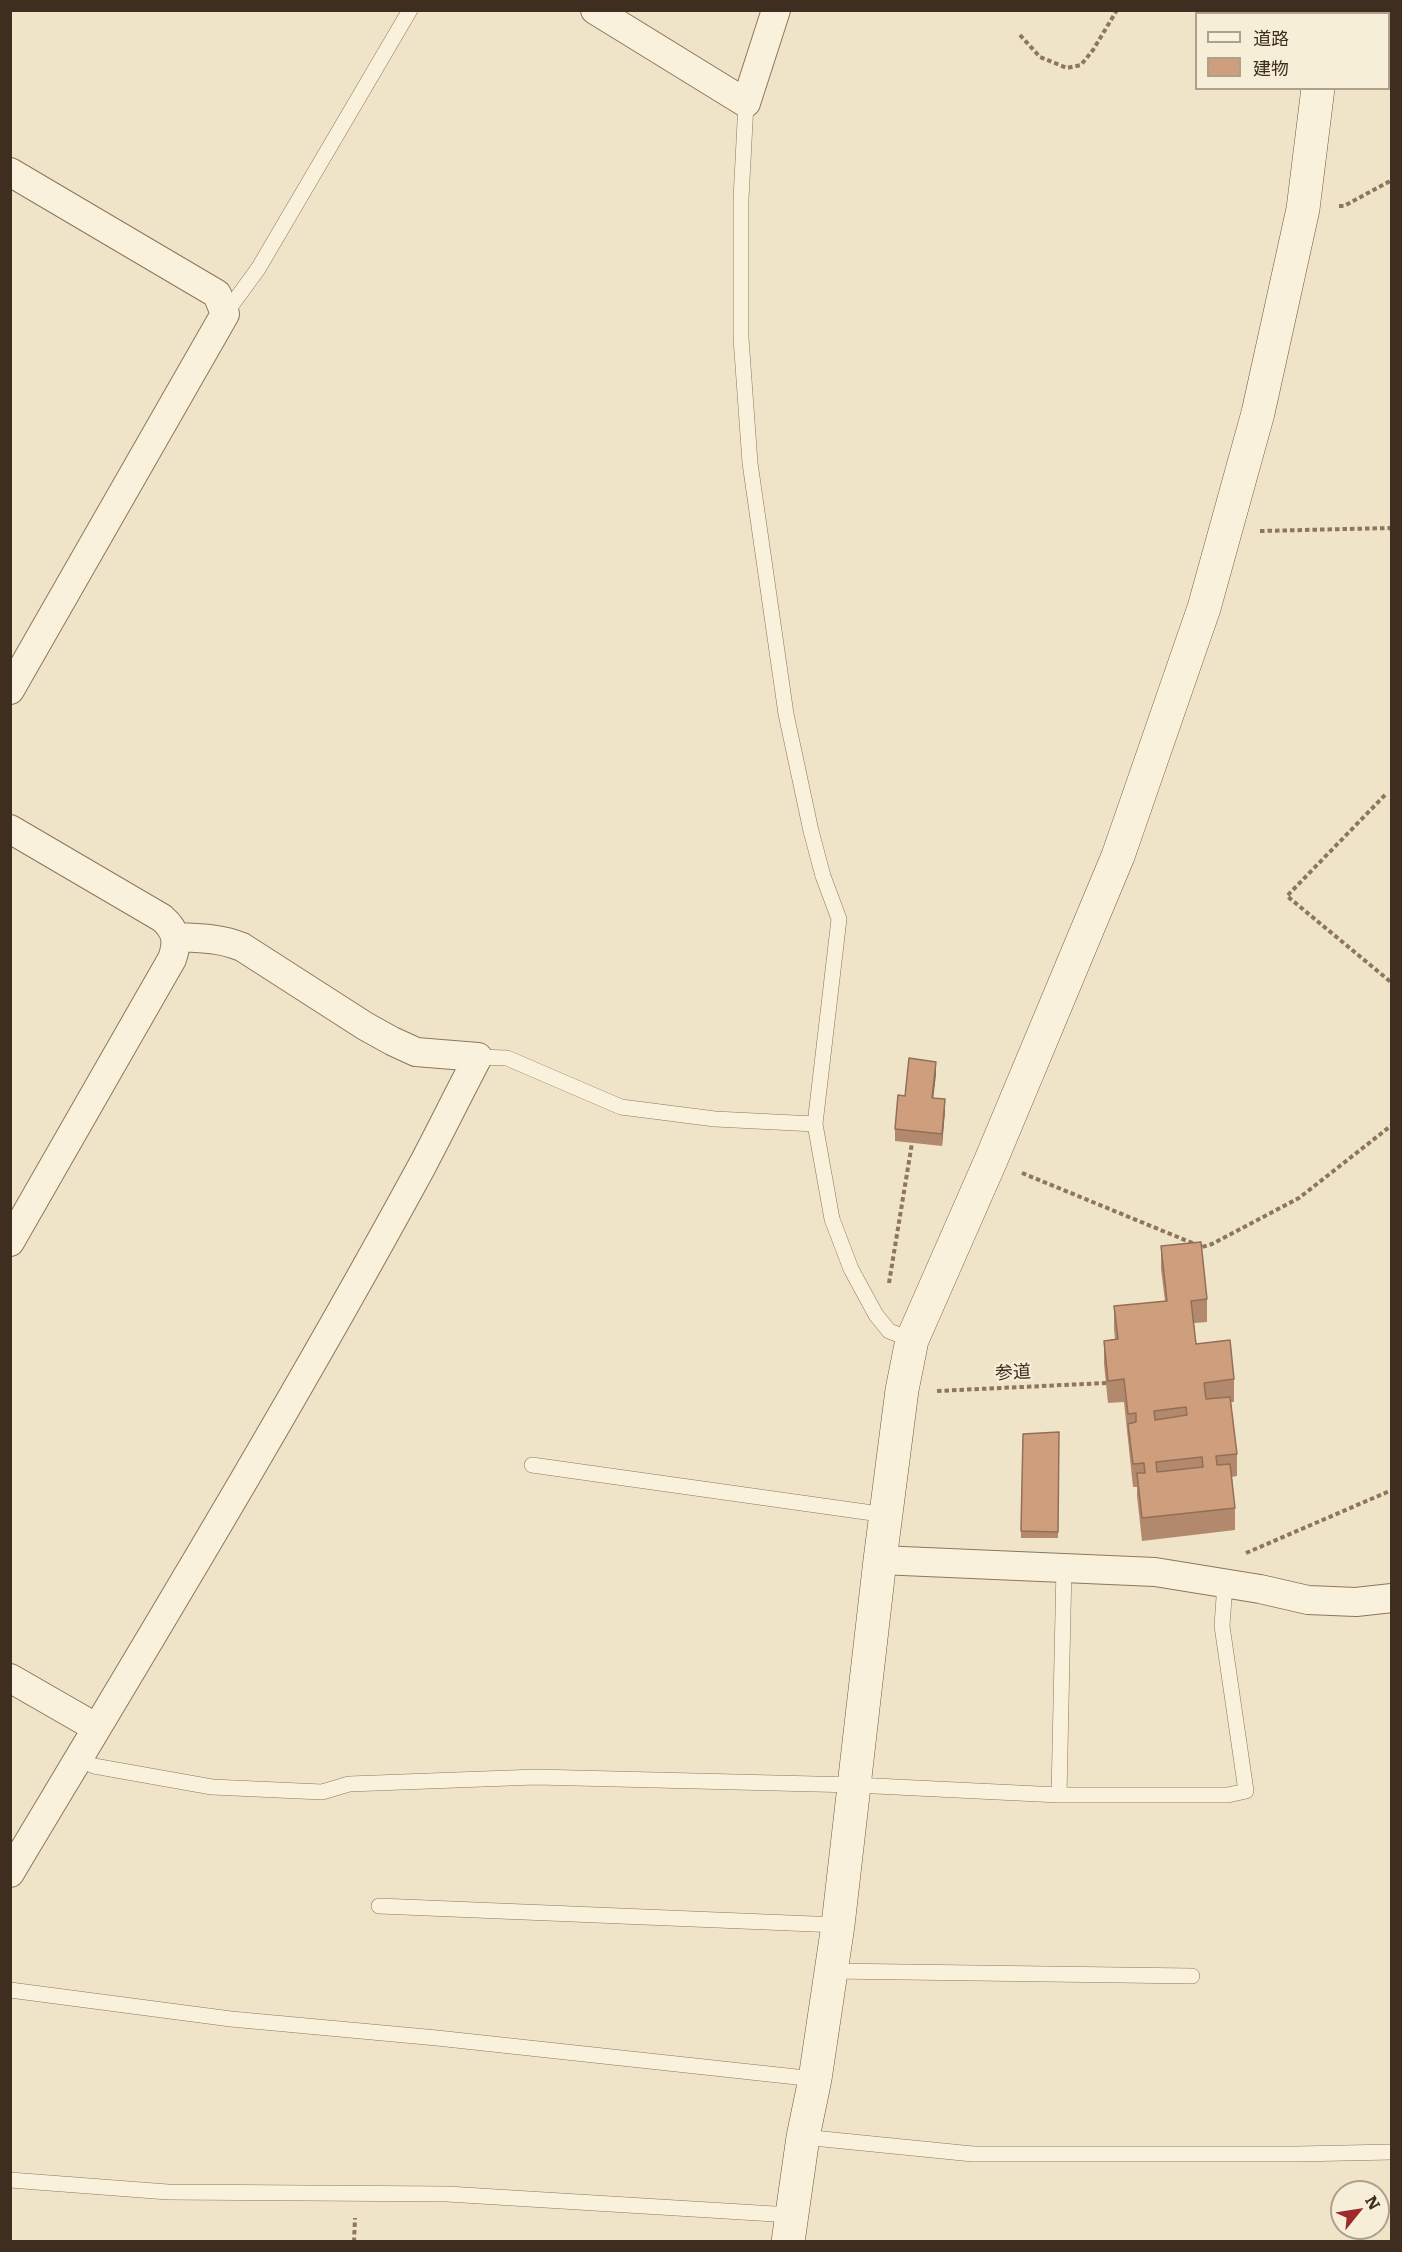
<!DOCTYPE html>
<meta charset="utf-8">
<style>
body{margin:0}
#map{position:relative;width:1402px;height:2252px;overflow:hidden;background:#f0e4c8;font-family:Literata,"Noto Sans JP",serif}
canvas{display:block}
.frame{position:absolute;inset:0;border:12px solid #3d2e20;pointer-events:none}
.legend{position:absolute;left:1195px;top:12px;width:195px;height:78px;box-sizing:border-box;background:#f7eed8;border:2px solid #ada18e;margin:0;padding:8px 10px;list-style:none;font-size:18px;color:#3d2e20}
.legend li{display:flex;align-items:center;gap:12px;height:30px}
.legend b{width:30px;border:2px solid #ada18e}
.north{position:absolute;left:1330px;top:2180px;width:60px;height:60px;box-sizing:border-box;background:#f7eed8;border:2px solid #ada18e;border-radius:50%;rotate:60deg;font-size:16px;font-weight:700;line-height:24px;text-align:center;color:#3d2e20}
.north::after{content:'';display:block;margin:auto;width:21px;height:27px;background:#9e2a2b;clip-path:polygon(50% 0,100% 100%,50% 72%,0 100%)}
</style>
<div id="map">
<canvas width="1402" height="2252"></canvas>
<div class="frame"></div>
<ul class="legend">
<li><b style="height:8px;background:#faf1dc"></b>道路</li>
<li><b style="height:16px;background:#cf9f7d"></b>建物</li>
</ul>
<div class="north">N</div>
</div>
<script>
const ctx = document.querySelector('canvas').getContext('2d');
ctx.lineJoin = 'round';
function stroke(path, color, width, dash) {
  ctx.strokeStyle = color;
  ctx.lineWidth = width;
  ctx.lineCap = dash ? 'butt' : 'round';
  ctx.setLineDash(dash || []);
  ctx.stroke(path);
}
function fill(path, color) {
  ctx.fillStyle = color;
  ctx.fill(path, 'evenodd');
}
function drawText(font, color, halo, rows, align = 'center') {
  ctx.font = font + ' Literata,"Noto Sans JP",serif';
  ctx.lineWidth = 4.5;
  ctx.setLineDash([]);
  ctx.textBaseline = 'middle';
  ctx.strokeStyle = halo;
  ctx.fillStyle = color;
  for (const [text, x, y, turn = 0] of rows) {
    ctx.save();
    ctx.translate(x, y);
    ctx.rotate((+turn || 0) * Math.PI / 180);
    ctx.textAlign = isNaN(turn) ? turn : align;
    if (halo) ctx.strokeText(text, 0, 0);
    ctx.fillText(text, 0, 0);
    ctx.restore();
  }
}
const lane = new Path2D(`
 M 746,103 L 741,199 L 741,338 L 750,463 L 786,714 L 811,831 L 823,876 L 839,919 L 815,1124 L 832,1219 L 851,1269 L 876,1315 L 889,1331 L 912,1340
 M 225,314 L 258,269 L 410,10
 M 478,1057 L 507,1058 L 621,1107 L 715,1119 L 815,1124
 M 532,1465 L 887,1515
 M 78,1759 L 94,1766 L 212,1787 L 322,1792 L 349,1784 L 536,1777 L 855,1785 L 1059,1795 L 1228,1795 L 1246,1791 L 1222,1626 L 1225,1583
 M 1059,1795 L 1064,1567
 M 379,1906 L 838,1925
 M 831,1971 L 1192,1976
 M 10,1990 L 231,2019 L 437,2038 L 815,2079
 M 803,2137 L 973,2154 L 1297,2154 L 1392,2152
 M 10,2180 L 168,2192 L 447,2194 L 791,2215`);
const street = new Path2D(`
 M 595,10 L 746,103 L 776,10
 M 10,172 L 217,294 L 225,314 L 10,690
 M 10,829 L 162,918 C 177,931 178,942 172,959 L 10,1242
 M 880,1560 L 1155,1572 L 1260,1589 L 1308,1600 L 1356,1602 L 1392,1598
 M 10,1678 L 97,1728
 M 10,1873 C 150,1639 292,1405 422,1166 C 441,1130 459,1093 478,1057 L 416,1052 L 392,1041 L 365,1026 L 242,947 C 220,938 200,938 176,937`);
const secondary = new Path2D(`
 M 1327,14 L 1328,10
 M 788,2242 L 803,2137 L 815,2079 L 838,1925 L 880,1560 L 902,1390 L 912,1340 L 991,1160 L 1118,856 L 1204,608 L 1258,413 L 1303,209 L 1318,88`);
stroke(lane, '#8d765c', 16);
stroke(street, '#8d765c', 30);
stroke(secondary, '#6f573f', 34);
stroke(new Path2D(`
 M 1020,35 L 1040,57 L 1067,68 L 1081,65 L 1093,50 L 1117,10
 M 1339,206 L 1344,206 L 1392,180
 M 1260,531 L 1390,528 L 1392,532
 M 1385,795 L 1287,896 L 1392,983
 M 1022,1173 L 1202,1247 L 1212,1244 L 1299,1198 L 1392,1125
 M 889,1283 L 912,1143
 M 937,1391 L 1106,1383
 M 1246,1553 L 1392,1490
 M 354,2242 L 355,2218`), '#8d765c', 4, [4.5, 3]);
stroke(lane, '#faf1dc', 15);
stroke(street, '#faf1dc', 28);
stroke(secondary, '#faf1dc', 33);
fill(new Path2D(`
 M 936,1074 L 933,1098 L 945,1111 L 942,1146 L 895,1141 L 895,1129 L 905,1096 Z
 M 1161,1246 L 1207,1299 L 1207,1322 L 1194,1323 L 1196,1344 L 1234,1379 L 1234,1402 L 1231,1402 L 1237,1454 L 1237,1476 L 1232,1477 L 1235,1508 L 1235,1530 L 1142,1541 L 1137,1496 L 1137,1487 L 1133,1487 L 1124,1402 L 1108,1403 L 1104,1364 L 1104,1341 L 1115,1339 L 1114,1329 L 1114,1306 L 1165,1301 L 1161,1269 Z
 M 1059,1432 L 1058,1538 L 1021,1538 L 1021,1531 Z`), '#b2896c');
fill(new Path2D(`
 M 936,1062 L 936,1074 L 932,1110 L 932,1098 Z
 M 945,1099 L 945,1111 L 942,1146 L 942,1134 Z`), '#916f58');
const building = new Path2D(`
 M 909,1058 L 936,1062 L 932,1098 L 945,1099 L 942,1134 L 895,1129 L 898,1095 L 905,1096 Z
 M 1201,1242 L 1207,1299 L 1191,1301 L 1196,1344 L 1230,1340 L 1234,1379 L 1204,1383 L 1206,1399 L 1230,1397 L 1237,1454 L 1216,1456 L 1217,1465 L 1230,1464 L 1235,1508 L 1142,1518 L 1137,1473 L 1145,1473 L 1144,1463 L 1133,1464 L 1128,1424 L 1136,1422 L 1136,1413 L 1128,1414 L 1124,1379 L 1108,1381 L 1104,1341 L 1118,1339 L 1114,1306 L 1167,1301 L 1161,1246 ZM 1186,1407 L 1187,1415 L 1155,1420 L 1154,1411 ZM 1202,1457 L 1203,1467 L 1157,1472 L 1156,1462 Z
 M 1059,1432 L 1058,1532 L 1021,1531 L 1023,1434 Z`);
fill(building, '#cf9f7d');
stroke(building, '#916f58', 1.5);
drawText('18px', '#3d2e20', '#f7eed8', [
 ["参道",1013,1373,-3]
]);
</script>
